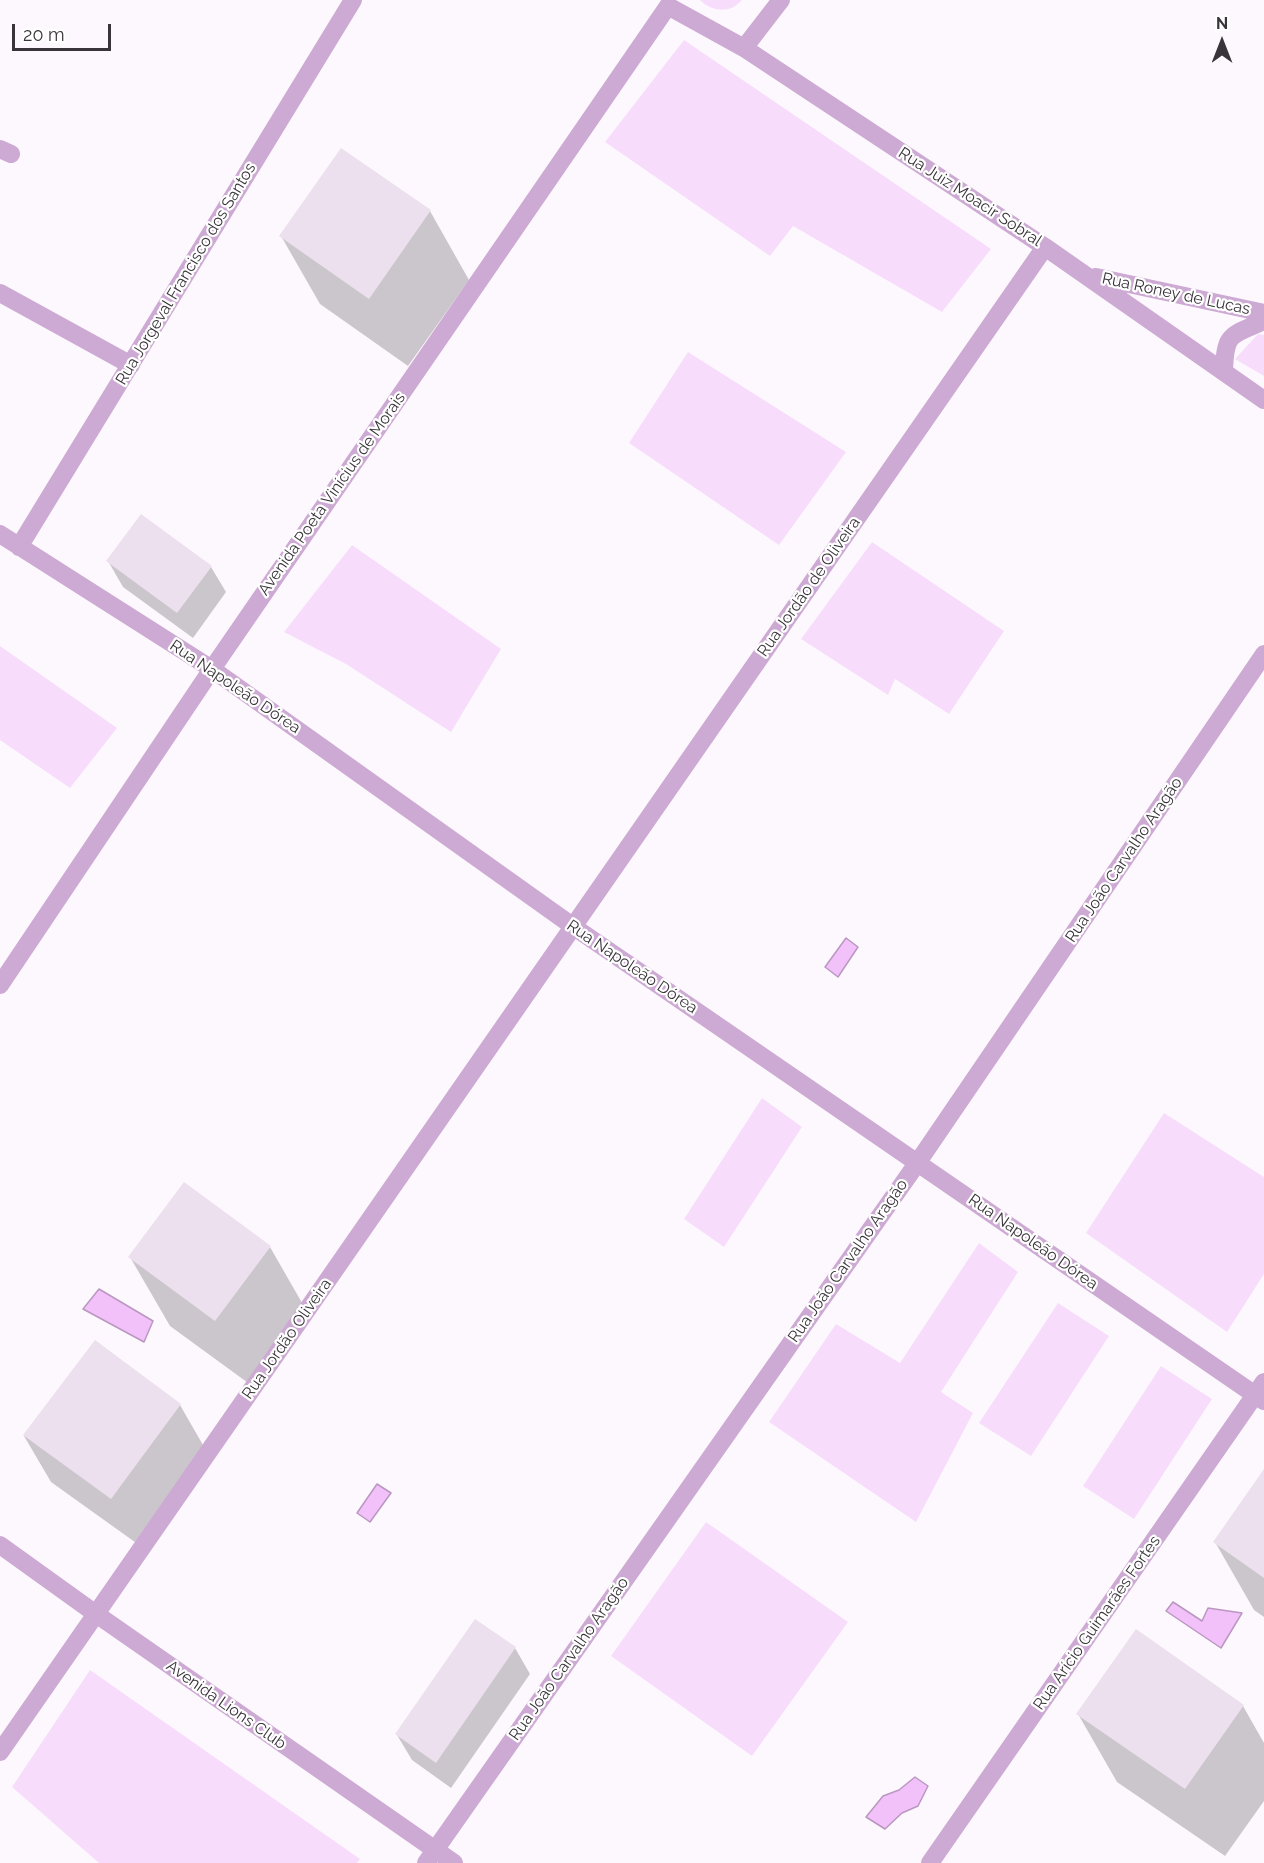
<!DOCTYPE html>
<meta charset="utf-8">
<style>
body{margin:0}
#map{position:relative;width:1264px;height:1863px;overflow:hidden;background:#fdf8fe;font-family:Raleway,sans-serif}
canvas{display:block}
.north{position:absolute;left:1192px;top:12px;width:60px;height:60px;-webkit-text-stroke:4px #fff;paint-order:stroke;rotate:0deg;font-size:16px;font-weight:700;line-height:24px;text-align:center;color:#383439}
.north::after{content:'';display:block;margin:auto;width:21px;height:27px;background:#383439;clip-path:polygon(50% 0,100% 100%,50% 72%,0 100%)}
.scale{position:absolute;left:12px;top:24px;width:99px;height:27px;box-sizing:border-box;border:3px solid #383439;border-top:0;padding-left:8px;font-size:18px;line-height:21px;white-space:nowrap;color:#383439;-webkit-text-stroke:4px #fff;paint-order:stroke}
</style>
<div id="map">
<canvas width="1264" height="1863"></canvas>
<div class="north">N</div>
<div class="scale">20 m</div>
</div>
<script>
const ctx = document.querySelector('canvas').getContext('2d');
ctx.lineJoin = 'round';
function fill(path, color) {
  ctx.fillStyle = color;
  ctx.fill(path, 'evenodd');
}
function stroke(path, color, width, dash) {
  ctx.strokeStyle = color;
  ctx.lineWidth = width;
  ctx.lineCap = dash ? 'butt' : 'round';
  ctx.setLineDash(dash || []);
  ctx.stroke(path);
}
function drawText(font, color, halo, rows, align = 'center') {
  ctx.font = font + ' Raleway,sans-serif';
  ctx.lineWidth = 4.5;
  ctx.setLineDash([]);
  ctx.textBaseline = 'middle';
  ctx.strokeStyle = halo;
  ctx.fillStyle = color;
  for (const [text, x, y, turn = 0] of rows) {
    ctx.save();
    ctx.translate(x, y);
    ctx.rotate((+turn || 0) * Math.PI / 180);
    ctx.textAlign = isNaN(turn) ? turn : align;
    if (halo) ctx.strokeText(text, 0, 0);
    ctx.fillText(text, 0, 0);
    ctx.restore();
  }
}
fill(new Path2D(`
 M 700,0 L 742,0 C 730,14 712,12 700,0 Z
 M 684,40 L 991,249 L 942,312 L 793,226 L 770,256 L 605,142 Z
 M 1258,334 L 1264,335 L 1264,376 L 1235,359 Z
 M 688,352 L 846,452 L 779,545 L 629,443 Z
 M 872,542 L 1004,631 L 949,714 L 895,679 L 888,695 L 801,639 Z
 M 352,545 L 501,649 L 451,732 L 346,664 L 284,632 Z
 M 0,646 L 117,728 L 70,788 L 0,740 Z
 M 762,1098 L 802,1127 L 724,1247 L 684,1219 Z
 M 1164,1113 L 1264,1177 L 1264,1274 L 1227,1332 L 1086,1233 Z
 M 979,1243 L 1018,1272 L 941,1392 L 973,1413 L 916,1522 L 769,1422 L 836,1324 L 900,1363 Z
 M 1058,1303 L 1109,1336 L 1031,1456 L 979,1423 Z
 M 1161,1366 L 1212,1399 L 1134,1519 L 1083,1486 Z
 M 706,1522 L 848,1622 L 752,1756 L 611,1656 Z
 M 90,1670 L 360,1859 L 357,1863 L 99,1863 L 12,1787 Z`), '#f7ddfb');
const water = new Path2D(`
 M 846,938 L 858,947 L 838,977 L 825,967 Z
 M 99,1289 L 153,1321 L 144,1342 L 83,1309 Z
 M 377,1484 L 391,1493 L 370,1522 L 357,1513 Z
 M 1173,1602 L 1202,1621 L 1208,1608 L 1242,1613 L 1221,1648 L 1166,1611 Z
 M 915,1777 L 928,1786 L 918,1806 L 902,1813 L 885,1829 L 866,1817 L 883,1796 L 899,1790 Z`);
fill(water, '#f2c1fa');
stroke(water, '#ba97c0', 1.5);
fill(new Path2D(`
 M 430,211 L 469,280 L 408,366 L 320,304 L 281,236 Z
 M 108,561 L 211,567 L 226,592 L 193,638 L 123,587 Z
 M 270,1247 L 309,1315 L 255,1388 L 170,1326 L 130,1257 Z
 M 180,1405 L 207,1452 L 139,1545 L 51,1482 L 24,1436 Z
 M 1264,1472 L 1264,1617 L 1254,1610 L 1215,1542 Z
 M 515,1648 L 530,1674 L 451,1788 L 412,1760 L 397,1735 Z
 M 1243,1706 L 1264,1743 L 1264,1801 L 1225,1856 L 1117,1782 L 1078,1714 Z`), '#0003');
fill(new Path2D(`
 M 341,148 L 431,210 L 369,299 L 279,236 Z
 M 141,514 L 212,566 L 177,613 L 106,561 Z
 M 184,1182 L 271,1246 L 215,1321 L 128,1257 Z
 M 95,1340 L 181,1404 L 111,1499 L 23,1435 Z
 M 1264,1469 L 1264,1578 L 1213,1542 Z
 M 475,1619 L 516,1647 L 436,1763 L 395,1734 Z
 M 1136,1629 L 1244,1705 L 1185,1789 L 1076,1714 Z`), '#ecdfee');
stroke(new Path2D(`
 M 668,6 L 744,48 L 1045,247 L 1264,400
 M 744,48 L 781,0
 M 0,149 L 11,154
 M 1096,277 L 1264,313
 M 0,293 L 131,365
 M 1224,372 C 1225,333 1230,336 1264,321
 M 0,534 L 212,669 L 574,927 L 1264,1401
 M 19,547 L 353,0
 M 0,985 L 212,669 L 668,6
 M 0,1545 L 96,1614 L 454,1863
 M 0,1752 L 1045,247
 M 426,1863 L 918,1162 L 1264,654`), '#cdaad3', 18);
stroke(new Path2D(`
 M 930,1863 L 1264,1382`), '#cdaad3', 18);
drawText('16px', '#383439', '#fff', [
 ["Rua Juiz Moacir Sobral",970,197,33],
 ["Rua Jorgeval Francisco dos Santos",186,274,-59],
 ["Rua Roney de Lucas",1176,294,12],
 ["Avenida Poeta Vinícius de Morais",332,494,-55],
 ["Rua Jordão de Oliveira",809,587,-55],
 ["Rua Napoleão Dórea",235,687,34],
 ["Rua João Carvalho Aragão",1124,860,-56],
 ["Rua Napoleão Dórea",632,967,34],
 ["Rua Napoleão Dórea",1033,1242,35],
 ["Rua João Carvalho Aragão",848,1261,-55],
 ["Rua Jordão Oliveira",287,1339,-55],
 ["Rua Arício Guimarães Fortes",1097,1623,-55],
 ["Rua João Carvalho Aragão",569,1659,-55],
 ["Avenida Lions Club",226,1705,35]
]);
</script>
